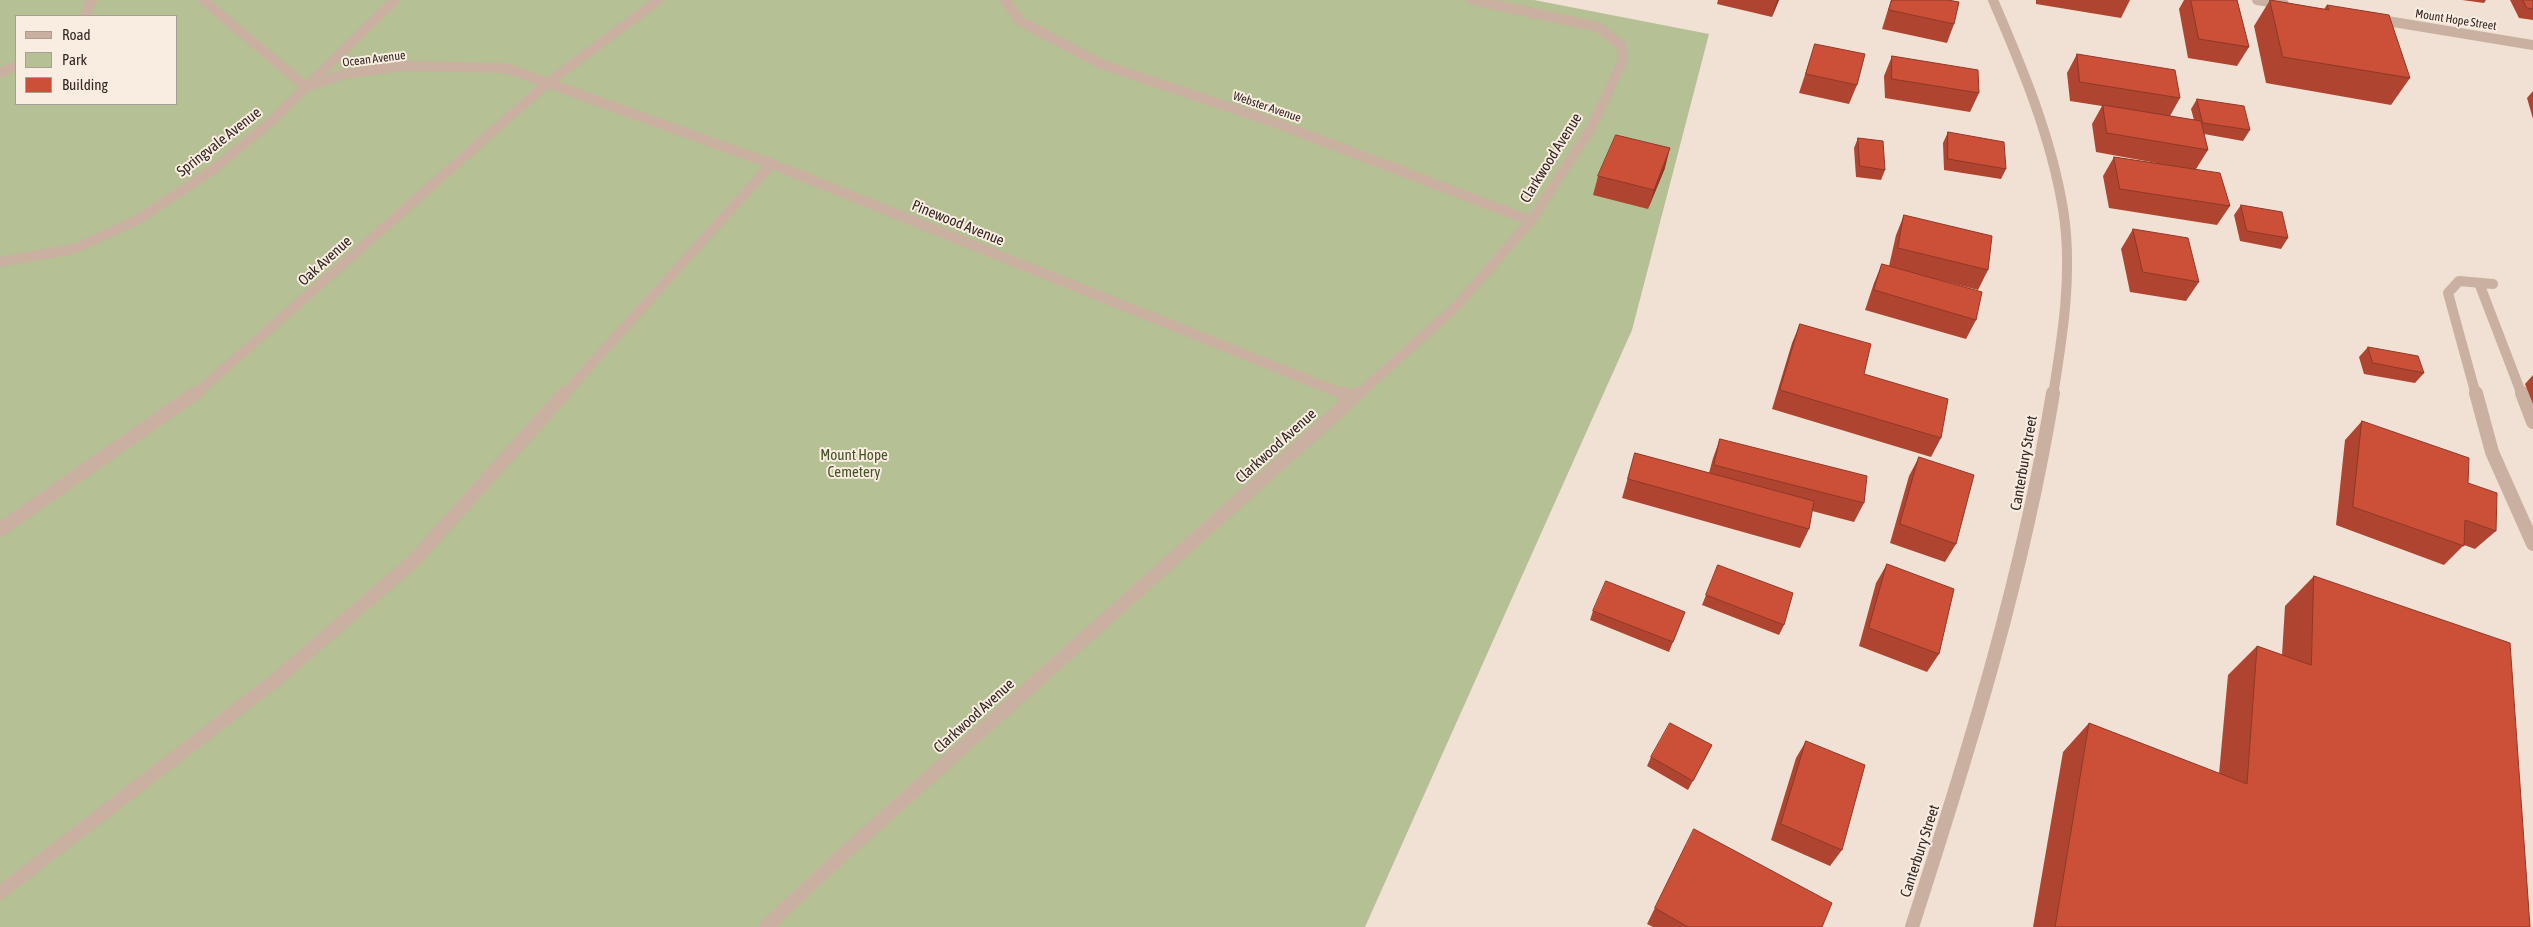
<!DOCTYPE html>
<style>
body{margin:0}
#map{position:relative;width:2533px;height:927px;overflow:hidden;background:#f1e1d4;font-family:"Asap Condensed",sans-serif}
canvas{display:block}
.legend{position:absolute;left:15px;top:15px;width:162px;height:90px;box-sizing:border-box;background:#f9ece0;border:1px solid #aa9d95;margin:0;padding:6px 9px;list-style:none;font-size:15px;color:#332724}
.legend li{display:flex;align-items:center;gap:10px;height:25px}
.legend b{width:25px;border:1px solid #aa9d95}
</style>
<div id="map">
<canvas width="2533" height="927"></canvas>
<ul class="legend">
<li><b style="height:6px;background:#c9b0a0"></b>Road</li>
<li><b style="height:14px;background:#b5c094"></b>Park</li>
<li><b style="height:14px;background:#cc5038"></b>Building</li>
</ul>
</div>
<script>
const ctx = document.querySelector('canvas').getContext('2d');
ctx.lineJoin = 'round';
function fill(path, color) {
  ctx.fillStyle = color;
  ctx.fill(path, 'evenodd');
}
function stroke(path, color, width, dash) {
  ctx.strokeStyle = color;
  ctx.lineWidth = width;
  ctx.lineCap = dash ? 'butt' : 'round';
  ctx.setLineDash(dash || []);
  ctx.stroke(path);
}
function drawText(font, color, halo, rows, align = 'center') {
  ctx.font = font + ' "Asap Condensed",sans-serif';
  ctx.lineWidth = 4;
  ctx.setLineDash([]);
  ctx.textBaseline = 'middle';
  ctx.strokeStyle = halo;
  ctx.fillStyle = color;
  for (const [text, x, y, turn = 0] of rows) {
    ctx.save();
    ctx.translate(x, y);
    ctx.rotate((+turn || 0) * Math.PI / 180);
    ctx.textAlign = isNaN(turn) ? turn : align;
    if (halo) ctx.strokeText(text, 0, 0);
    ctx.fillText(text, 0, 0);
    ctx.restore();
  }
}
fill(new Path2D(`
 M 0,0 L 1534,0 L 1709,34 L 1632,330 L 1365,927 L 0,927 ZM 16,16 L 176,16 L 176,104 L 16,104 Z`), '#b5c094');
stroke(new Path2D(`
 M 203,0 L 306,87
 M 1005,0 L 1020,21 L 1101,64 L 1276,123 L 1531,221
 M 85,16 L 92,0
 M 0,73 L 16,66
 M 306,87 L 345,74 L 403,66 L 506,68 L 772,164 L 1345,395
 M 0,262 L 74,249 L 138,220 L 213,170 L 275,118 L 395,0
 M 2479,283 L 2522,395
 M 195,395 L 549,82 L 659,0
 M 564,395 L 772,164
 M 1358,395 L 1456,307 L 1531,221 L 1590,130 L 1623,61 L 1621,45 L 1598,27 L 1472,0
 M 2476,395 L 2448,293 L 2459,281 L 2493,284`), '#c9b0a0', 10);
stroke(new Path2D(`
 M 1342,393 L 1354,398
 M 2476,393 L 2492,452 L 2533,544
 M 2522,393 L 2533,422
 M 0,530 L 196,393
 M 0,893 L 276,680 L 414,561 L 565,393
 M 766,927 L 845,853 L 1359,393`), '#c9b0a0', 14);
stroke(new Path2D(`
 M 1993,0 C 2022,67 2051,136 2063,209 C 2073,270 2063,334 2053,395
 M 2257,0 L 2284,4
 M 2375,19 L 2533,45`), '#c9b0a0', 10);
stroke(new Path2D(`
 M 1912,927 C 1969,750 2023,577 2053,393`), '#c9b0a0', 14);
fill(new Path2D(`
 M 1718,0 L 1779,0 L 1772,17 L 1717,4 Z
 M 1891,0 L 1948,0 L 1954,24 L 1947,43 L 1882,29 Z
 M 2036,0 L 2130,0 L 2121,18 L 2036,4 Z
 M 2184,0 L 2237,0 L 2249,47 L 2237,66 L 2188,58 L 2179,9 Z
 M 2270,0 L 2324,9 L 2327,5 L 2410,78 L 2391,105 L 2266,83 L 2254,26 Z
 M 2462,0 L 2486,0 L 2484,3 Z
 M 2510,0 L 2533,0 L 2533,20 L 2519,18 Z
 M 1815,44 L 1857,85 L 1849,104 L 1799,93 Z
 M 2077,54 L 2180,98 L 2170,116 L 2194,120 L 2191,109 L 2197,99 L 2250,130 L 2243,141 L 2204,134 L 2208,150 L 2196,169 L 2230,206 L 2217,225 L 2109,208 L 2103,176 L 2114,157 L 2162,164 L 2096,152 L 2092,124 L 2102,106 L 2070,101 L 2067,73 Z
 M 1892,56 L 1979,93 L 1970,112 L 1885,98 L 1884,76 Z
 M 2533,91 L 2533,119 L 2527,98 Z
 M 1948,132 L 2006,169 L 2001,179 L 1944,170 L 1943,143 Z
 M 1858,138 L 1885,170 L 1881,180 L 1856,177 L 1854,148 Z
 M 1665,168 L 1648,209 L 1593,195 L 1598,176 Z
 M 2241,205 L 2288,238 L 2281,249 L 2240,241 L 2234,215 Z
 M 1904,215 L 1988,270 L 1978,290 L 1935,279 L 1976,320 L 1966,339 L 1865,310 L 1874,283 L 1882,264 L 1889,266 L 1896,235 Z
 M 2133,229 L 2199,282 L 2186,301 L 2130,292 L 2121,249 Z
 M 1800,324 L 1864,374 L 1941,438 L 1931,457 L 1772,409 L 1792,343 Z
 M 2368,347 L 2424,373 L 2415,383 L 2364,374 L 2359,357 Z
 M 2533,375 L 2533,404 L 2525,384 Z
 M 2362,421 L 2468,483 L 2496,531 L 2475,549 L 2464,545 L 2444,565 L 2336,525 L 2345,440 Z
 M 1720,439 L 1864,503 L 1854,522 L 1812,511 L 1809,529 L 1800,548 L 1622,498 L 1635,453 L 1709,473 L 1713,458 Z
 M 1919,457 L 1956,544 L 1945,562 L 1890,543 L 1909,476 Z
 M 1887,564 L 1939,654 L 1927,672 L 1859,646 L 1876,583 Z
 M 1718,565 L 1784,625 L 1779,635 L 1702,605 Z
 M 2314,576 L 2530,927 L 2033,927 L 2063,752 L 2089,723 L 2219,774 L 2228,675 L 2257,646 L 2282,655 L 2285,606 Z
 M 1593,611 L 1685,612 L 1669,652 L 1590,620 Z
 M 1806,741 L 1842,850 L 1830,866 L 1771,840 L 1796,758 Z
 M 1712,745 L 1688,790 L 1647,766 L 1651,757 Z
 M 1686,845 L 1822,927 L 1653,927 L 1647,924 Z`), '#af4530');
fill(new Path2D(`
 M 1777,0 L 1779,0 L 1772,17 Z
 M 1670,148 L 1665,168 L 1648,209 L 1654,190 Z`), '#8f3827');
const building = new Path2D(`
 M 1892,0 L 1948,0 L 1959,2 L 1954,24 L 1889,10 Z
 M 2191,0 L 2237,0 L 2249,47 L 2199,39 Z
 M 2270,0 L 2329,10 L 2327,5 L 2389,15 L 2410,78 L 2283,57 Z
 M 2523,0 L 2533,0 L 2533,9 L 2527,8 Z
 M 1815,44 L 1865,54 L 1857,85 L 1806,74 Z
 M 2077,54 L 2175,70 L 2180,98 L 2080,82 Z
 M 1892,56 L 1978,70 L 1979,93 L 1892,79 Z
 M 2197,99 L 2244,106 L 2250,130 L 2203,123 Z
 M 2103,105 L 2201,121 L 2208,150 L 2107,133 Z
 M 1948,132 L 2004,142 L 2006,169 L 1948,159 Z
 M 1616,135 L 1670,148 L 1654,190 L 1598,176 Z
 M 1858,138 L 1883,141 L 1885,170 L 1860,166 Z
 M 2114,157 L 2220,173 L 2230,206 L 2120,189 Z
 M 2241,205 L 2282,212 L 2288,238 L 2247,231 Z
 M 1904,215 L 1992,236 L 1988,270 L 1898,248 Z
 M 2133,229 L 2188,238 L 2199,282 L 2143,272 Z
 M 1882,264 L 1982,292 L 1976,320 L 1874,290 Z
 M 1800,324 L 1871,344 L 1864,374 L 1948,399 L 1941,438 L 1780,390 Z
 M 2368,347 L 2418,356 L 2424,373 L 2373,363 Z
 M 2362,421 L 2469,458 L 2468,483 L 2497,493 L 2496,531 L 2465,520 L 2464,546 L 2353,507 Z
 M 1720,439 L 1867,476 L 1864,503 L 1714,465 Z
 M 1635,453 L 1814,501 L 1809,529 L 1628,479 Z
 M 1919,457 L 1974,475 L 1956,544 L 1900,524 Z
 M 1887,564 L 1954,589 L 1939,654 L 1869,628 Z
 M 1718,565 L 1793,593 L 1784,625 L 1706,595 Z
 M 2314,576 L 2510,643 L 2530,927 L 2055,927 L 2089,723 L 2247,784 L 2257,646 L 2311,665 Z
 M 1606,581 L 1685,612 L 1673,642 L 1593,611 Z
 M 1670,723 L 1712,745 L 1693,781 L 1651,757 Z
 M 1806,741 L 1865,765 L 1842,850 L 1781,824 Z
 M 1694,829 L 1832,903 L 1822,927 L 1688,927 L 1655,908 Z`);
fill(building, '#cc5038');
stroke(building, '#8f3827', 1);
drawText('12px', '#332724', '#f9ece0', [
 ["Mount Hope Street",2456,20,9],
 ["Ocean Avenue",374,59,-7],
 ["Webster Avenue",1267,107,19]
]);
drawText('15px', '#332724', '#f9ece0', [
 ["Springvale Avenue",219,142,-38],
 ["Clarkwood Avenue",1551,158,-58],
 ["Pinewood Avenue",958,223,22],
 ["Oak Avenue",325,261,-42],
 ["Clarkwood Avenue",1276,446,-42],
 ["Canterbury Street",2024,463,-80],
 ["Clarkwood Avenue",974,716,-42],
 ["Canterbury Street",1920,851,-72]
]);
drawText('15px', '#465227', '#f9ece0', [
 ["Mount Hope",854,455],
 ["Cemetery",854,472]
]);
</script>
